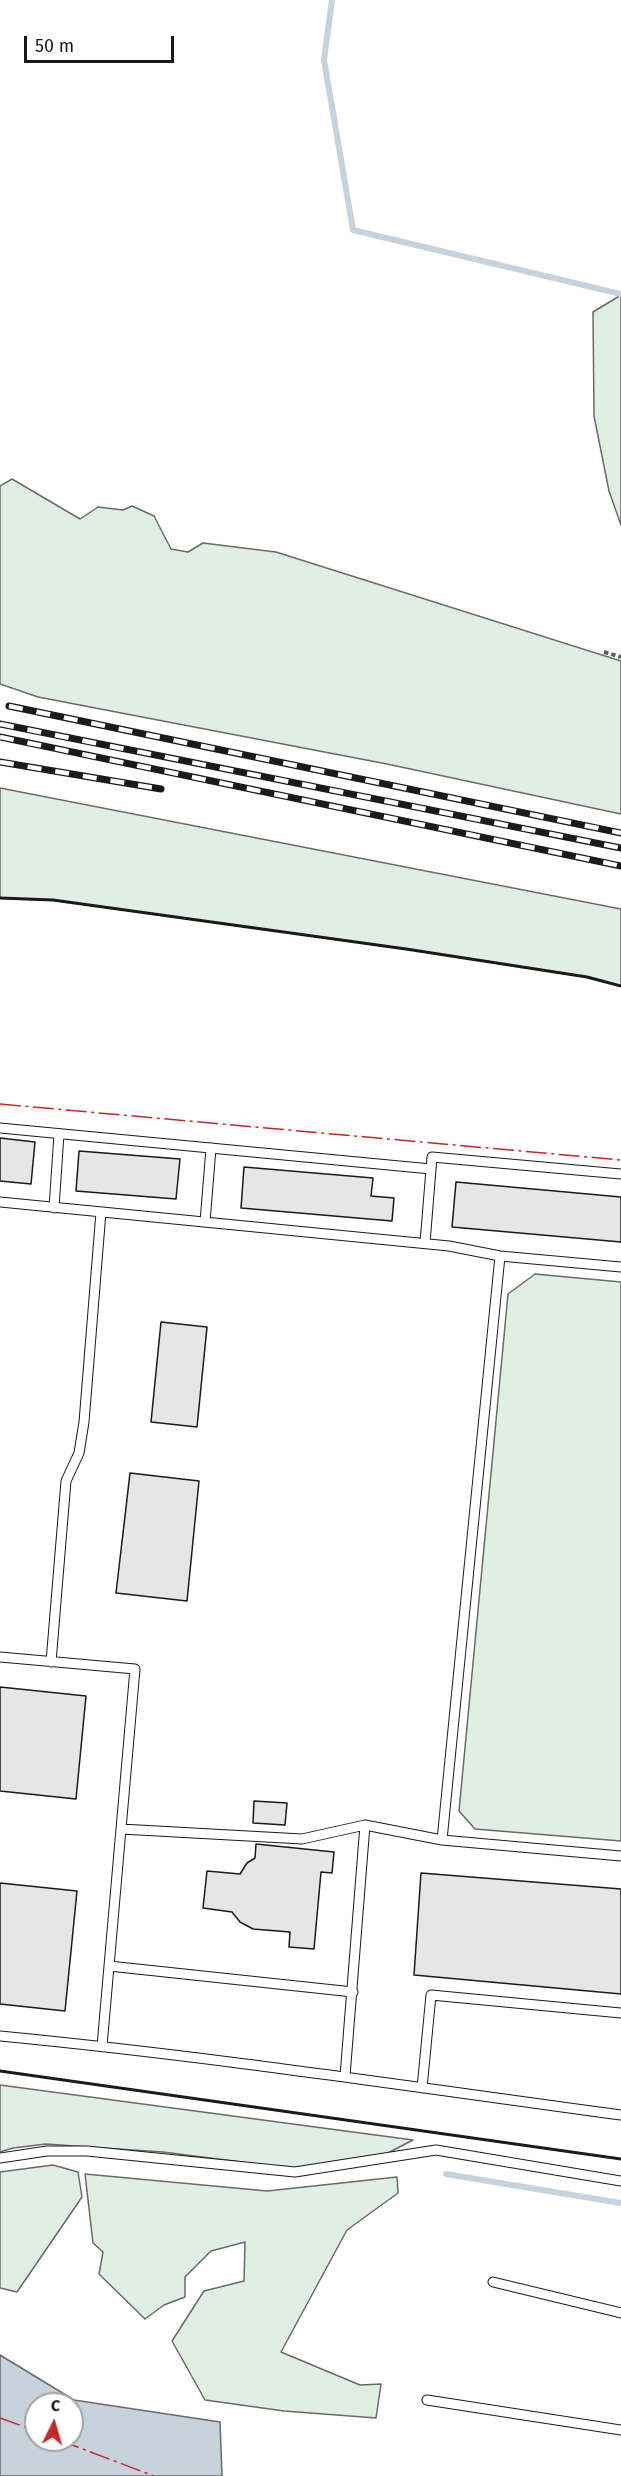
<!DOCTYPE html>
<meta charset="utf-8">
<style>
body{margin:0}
#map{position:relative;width:621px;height:2476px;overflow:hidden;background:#fff;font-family:"Fira Sans",sans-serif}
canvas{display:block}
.north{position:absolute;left:24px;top:2392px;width:60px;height:60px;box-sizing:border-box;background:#fff;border:2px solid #a3a3a3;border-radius:50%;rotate:5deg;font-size:16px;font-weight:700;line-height:24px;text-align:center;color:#1a1a1a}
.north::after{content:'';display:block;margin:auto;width:21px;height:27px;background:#c62828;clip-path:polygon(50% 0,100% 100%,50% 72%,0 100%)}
.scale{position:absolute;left:24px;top:36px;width:150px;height:27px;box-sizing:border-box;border:3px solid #1a1a1a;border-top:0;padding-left:8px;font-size:18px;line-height:21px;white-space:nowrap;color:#1a1a1a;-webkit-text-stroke:4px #fff;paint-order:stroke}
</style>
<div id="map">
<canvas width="621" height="2476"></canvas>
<div class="north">С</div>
<div class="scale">50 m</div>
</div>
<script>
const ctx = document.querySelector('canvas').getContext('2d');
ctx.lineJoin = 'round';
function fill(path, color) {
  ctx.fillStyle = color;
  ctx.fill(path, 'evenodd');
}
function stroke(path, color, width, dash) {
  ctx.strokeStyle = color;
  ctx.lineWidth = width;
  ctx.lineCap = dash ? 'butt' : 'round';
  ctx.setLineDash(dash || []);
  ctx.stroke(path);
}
const green = new Path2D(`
 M 621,295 L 621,525 L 609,491 L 594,416 L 593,312 Z
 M 12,479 L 80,519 L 98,507 L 123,510 L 132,506 L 154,516 L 171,549 L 188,552 L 203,543 L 276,552 L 621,661 L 621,814 L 387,764 L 38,697 L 0,684 L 0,486 Z
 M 0,788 L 621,909 L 621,986 L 587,977 L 406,949 L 53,900 L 0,898 Z
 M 535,1274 L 621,1282 L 621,1841 L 475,1829 L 459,1811 L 508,1294 Z
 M 0,2085 L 413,2140 L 386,2154 L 296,2169 L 163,2152 L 88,2147 L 46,2144 L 13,2148 L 0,2152 Z
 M 53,2165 L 78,2172 L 82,2197 L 17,2292 L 0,2288 L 0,2172 Z
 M 85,2174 L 267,2191 L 397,2177 L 398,2193 L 347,2230 L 281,2352 L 360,2385 L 381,2384 L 376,2418 L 284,2411 L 205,2400 L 172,2341 L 204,2291 L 244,2281 L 245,2242 L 211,2251 L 185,2277 L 185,2297 L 164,2305 L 145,2319 L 99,2274 L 103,2252 L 93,2243 Z`);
fill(green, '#e0efe3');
stroke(green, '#6a6a6a', 1.5);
const water = new Path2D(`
 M 0,2355 L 74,2400 L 220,2422 L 222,2476 L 0,2476 ZM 36,2404 L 72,2404 L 72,2440 L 36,2440 Z`);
fill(water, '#c6d2dc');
stroke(water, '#6a6a6a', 1.5);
stroke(new Path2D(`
 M 332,0 L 324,60 L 353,230 L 621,294
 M 446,2174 L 621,2203`), '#c6d2dc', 6);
const building = new Path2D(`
 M 0,1138 L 35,1142 L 31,1184 L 0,1181 Z
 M 79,1151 L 180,1159 L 176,1199 L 76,1191 Z
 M 244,1167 L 373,1178 L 371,1196 L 394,1198 L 392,1221 L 241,1208 Z
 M 456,1182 L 621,1197 L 621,1242 L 452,1227 Z
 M 161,1322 L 207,1327 L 197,1427 L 151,1422 Z
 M 130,1473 L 199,1481 L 187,1601 L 116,1593 Z
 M 0,1687 L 86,1696 L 76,1799 L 0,1791 Z
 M 254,1801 L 287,1803 L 285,1825 L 253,1823 Z
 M 256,1844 L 334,1852 L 332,1873 L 321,1872 L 314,1949 L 289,1947 L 290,1932 L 253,1929 L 240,1922 L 232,1912 L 203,1908 L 207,1871 L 240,1874 L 247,1863 L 255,1858 Z
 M 421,1873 L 621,1889 L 621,1994 L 414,1975 Z
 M 0,1883 L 77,1891 L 65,2011 L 0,2004 Z`);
fill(building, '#e6e6e6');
stroke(building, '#1a1a1a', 1.5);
const service = new Path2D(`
 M 0,1128 L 431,1169
 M 0,1202 L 449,1246 L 500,1256 L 621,1267
 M 54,1208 L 59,1134
 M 205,1222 L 211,1148
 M 425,1243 L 432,1157 L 621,1174
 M 0,1657 L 135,1669 L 102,2046
 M 51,1662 L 66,1481 L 79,1453 L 84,1422 L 101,1212
 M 121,1829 L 302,1839 L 365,1825
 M 442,1840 L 500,1256
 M 109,1966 L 353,1992
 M 0,2036 C 208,2056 414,2087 621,2115
 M 345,2076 L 365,1825 L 442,1840 L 621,1856
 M 422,2088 L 431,1995 L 621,2013
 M 0,2158 L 47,2151 L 87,2151 L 295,2172 L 436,2150 L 621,2181
 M 493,2282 L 621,2313
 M 427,2400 L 621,2430`);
stroke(service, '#1a1a1a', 11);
stroke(new Path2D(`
 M 604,652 L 621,657`), '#5f5f5f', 4, [4.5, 3]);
stroke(service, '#fff', 9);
const rail = new Path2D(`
 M 9,706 L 621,833
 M 0,724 L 621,848
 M 0,737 L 621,866
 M 0,762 L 161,789`);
stroke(rail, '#1a1a1a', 7);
stroke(rail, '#fff', 4.5, [14]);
stroke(new Path2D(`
 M 0,898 L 53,900 L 406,949 L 587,977 L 621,986
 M 0,2071 L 621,2159`), '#1a1a1a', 3);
stroke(new Path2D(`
 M 0,1104 L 621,1160
 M 0,2418 L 36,2431
 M 59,2440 L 154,2476`), '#c62828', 1.5, [21, 4.5, 3, 4.5]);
</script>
